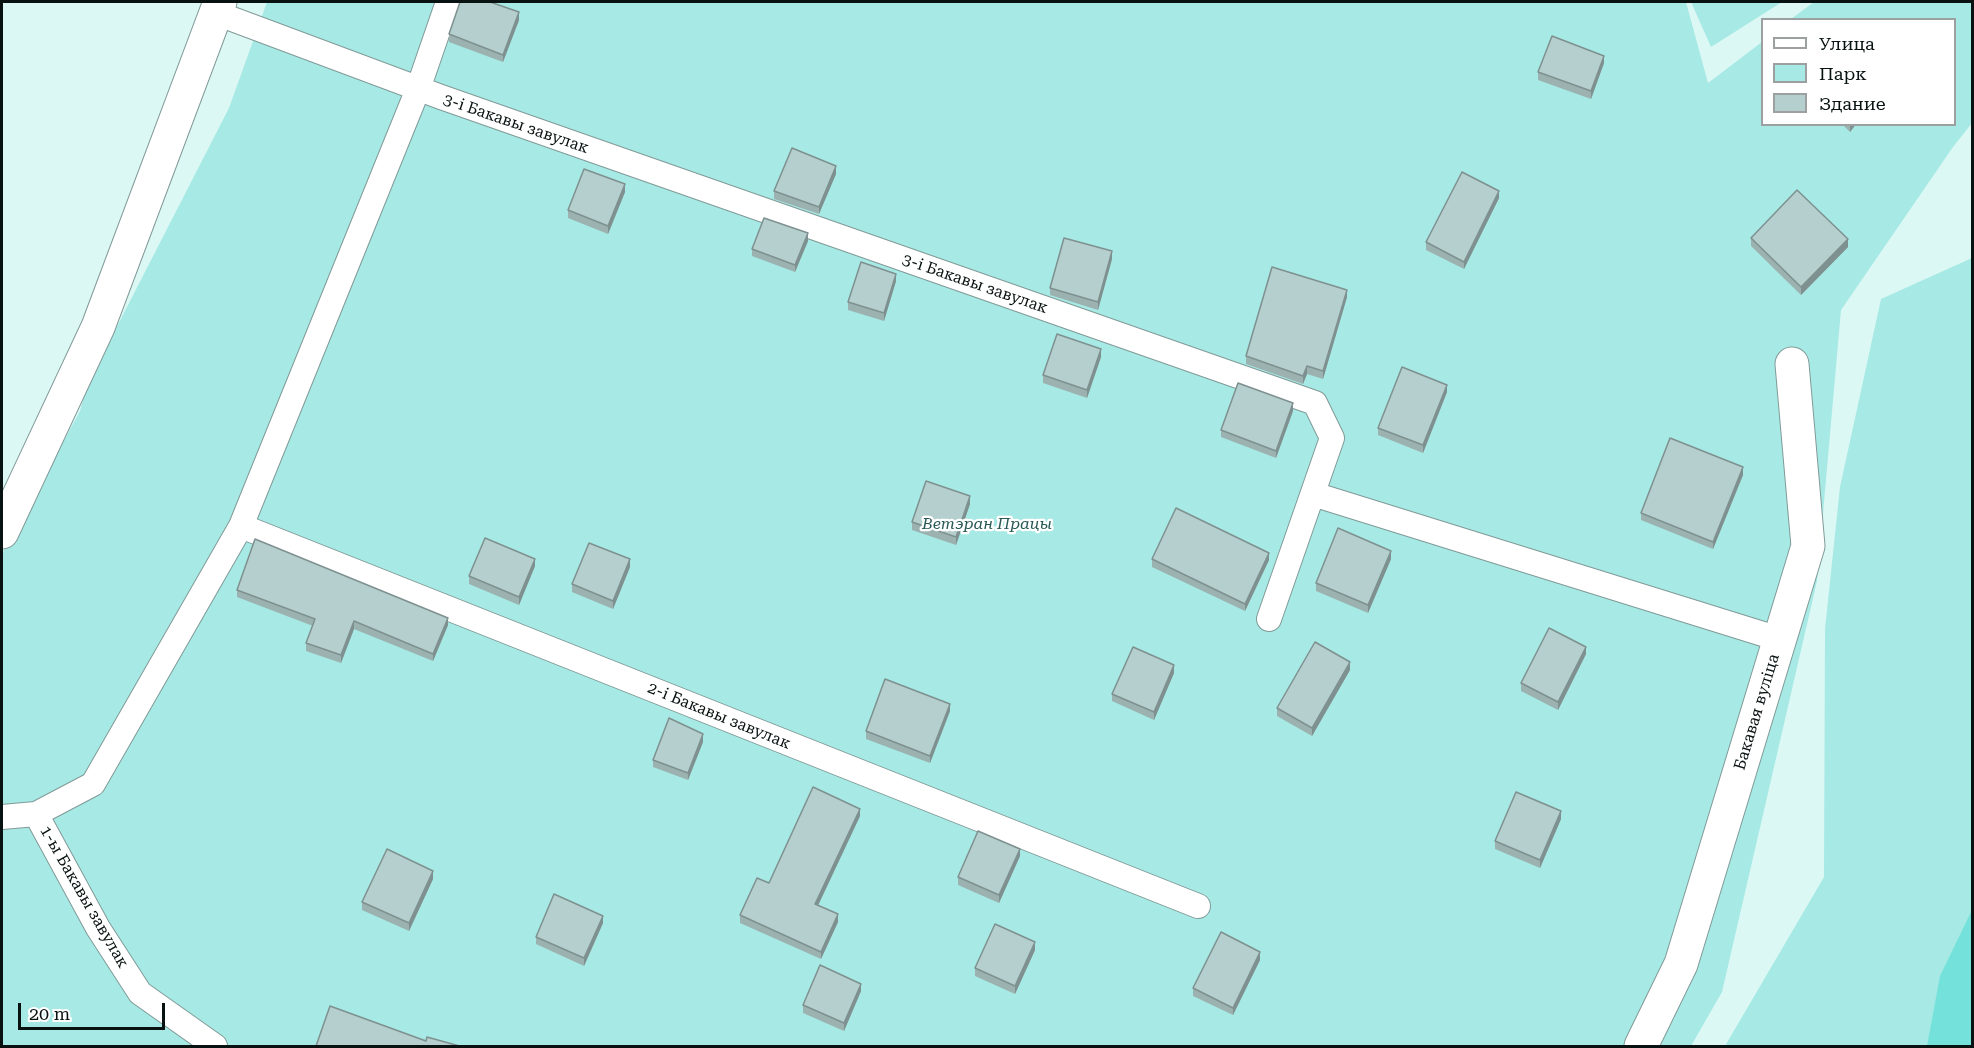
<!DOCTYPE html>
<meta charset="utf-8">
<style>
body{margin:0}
#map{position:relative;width:1974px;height:1048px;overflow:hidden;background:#dcf8f5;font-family:"Roboto Serif",serif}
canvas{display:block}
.frame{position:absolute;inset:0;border:3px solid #081211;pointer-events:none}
.legend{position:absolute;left:1761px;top:18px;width:195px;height:108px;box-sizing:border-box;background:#fff;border:2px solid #9ca0a0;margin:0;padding:8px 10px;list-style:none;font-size:18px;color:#081211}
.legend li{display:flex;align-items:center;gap:12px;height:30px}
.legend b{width:30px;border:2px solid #9ca0a0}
.scale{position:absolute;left:18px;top:1003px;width:147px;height:27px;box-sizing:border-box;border:3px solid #081211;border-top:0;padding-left:8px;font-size:18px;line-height:21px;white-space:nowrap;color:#081211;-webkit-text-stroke:4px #fff;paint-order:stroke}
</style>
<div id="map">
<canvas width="1974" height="1048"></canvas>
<div class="frame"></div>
<ul class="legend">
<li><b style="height:8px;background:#fff"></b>Улица</li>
<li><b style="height:16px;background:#a7e9e4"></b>Парк</li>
<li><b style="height:16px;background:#b4cfcd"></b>Здание</li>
</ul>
<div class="scale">20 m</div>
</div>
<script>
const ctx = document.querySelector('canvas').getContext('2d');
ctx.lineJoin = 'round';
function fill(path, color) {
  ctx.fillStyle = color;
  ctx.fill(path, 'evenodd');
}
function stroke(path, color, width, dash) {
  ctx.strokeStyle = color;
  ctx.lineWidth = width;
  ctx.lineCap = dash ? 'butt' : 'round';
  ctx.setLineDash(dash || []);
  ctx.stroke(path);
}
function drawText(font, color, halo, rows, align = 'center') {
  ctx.font = font + ' "Roboto Serif",serif';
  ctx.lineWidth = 4.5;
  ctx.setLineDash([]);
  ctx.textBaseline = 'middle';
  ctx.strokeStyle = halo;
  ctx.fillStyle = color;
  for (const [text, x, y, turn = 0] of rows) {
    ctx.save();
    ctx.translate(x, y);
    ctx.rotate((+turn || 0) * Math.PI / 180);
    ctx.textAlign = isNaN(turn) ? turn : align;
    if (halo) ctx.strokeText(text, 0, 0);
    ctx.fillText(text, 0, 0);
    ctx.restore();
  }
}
fill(new Path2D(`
 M 267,2 L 1686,2 L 1708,83 L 1762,42 L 1762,124 L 1954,124 L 1954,20 L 1791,19 L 1814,2 L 1972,2 L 1972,123 L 1953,147 L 1841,310 L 1817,581 L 1722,992 L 1691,1046 L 2,1046 L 2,554 L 80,411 L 87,385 L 229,108 Z
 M 1691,2 L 1782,2 L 1711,47 Z
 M 1972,258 L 1972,911 L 1928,1046 L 1725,1046 L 1824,877 L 1825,629 L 1840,487 L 1881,299 Z`), '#a7e9e4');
fill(new Path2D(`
 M 1972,910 L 1972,1046 L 1927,1046 L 1940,976 Z`), '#74e1db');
const lane = new Path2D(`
 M 216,13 L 441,97 L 1315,403 L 1332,438 L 1269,619
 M 1313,494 L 1779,639
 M 241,526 L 1198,906
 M 36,814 L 98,928 L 140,993 L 215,1046
 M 2,817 L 36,814 L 93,784 L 241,526 L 418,89 L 448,2`);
const street = new Path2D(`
 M 2,532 L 98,327 L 220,2
 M 1641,1046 L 1681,964 L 1808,546 L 1792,364`);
stroke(lane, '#809a98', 26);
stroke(street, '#809a98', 35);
stroke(lane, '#fff', 24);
stroke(street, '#fff', 33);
fill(new Path2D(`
 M 519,20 L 503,62 L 449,42 L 449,34 Z
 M 1604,63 L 1591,99 L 1538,80 L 1538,72 Z
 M 1842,124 L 1856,124 L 1850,132 Z
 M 836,174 L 819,214 L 774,199 L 774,191 Z
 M 625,192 L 608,234 L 568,218 L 568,210 Z
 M 1499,198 L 1464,269 L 1426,250 L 1426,242 Z
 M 1751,238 L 1848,247 L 1801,295 L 1751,246 Z
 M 808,241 L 795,272 L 752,256 L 752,249 Z
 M 1112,259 L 1098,310 L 1050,295 L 1050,288 Z
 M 896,281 L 884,321 L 848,310 L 848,302 Z
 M 1347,297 L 1323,379 L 1307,374 L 1303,384 L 1246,364 L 1246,356 Z
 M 1101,357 L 1087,398 L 1043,383 L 1043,375 Z
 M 1447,392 L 1423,453 L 1378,435 L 1378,428 Z
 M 1293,411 L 1276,458 L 1221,437 L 1221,430 Z
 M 1743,475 L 1713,549 L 1641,520 L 1641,513 Z
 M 970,504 L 956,545 L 912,530 L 912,522 Z
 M 1152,559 L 1269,560 L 1245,611 L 1152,567 Z
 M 1391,559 L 1368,613 L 1316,591 L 1316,583 Z
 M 535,566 L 519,605 L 469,584 L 469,576 Z
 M 630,567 L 613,609 L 572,592 L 572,584 Z
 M 237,590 L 448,625 L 433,661 L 354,629 L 341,663 L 306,651 L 306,643 L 313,626 L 237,597 Z
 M 1586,654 L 1558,710 L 1521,691 L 1521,683 Z
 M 1350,670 L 1312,736 L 1277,716 L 1277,708 Z
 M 1174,673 L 1154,720 L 1112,701 L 1112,694 Z
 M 950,711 L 930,763 L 866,739 L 866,731 Z
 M 703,742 L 688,780 L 653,767 L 653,760 Z
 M 860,816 L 818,905 L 838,922 L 821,959 L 740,923 L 740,915 L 769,883 Z
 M 1561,819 L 1540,868 L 1495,849 L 1495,841 Z
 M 1020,856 L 999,903 L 958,885 L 958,877 Z
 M 433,879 L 409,931 L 362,910 L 362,902 Z
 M 603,923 L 584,966 L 536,944 L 536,937 Z
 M 1035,950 L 1015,994 L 975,976 L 975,968 Z
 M 1260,960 L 1233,1015 L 1193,996 L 1193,988 Z
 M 861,991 L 844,1031 L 803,1013 L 803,1005 Z`), '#9bb2b0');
fill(new Path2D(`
 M 519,12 L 519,20 L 503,62 L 503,55 Z
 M 1604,56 L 1604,63 L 1591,99 L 1591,91 Z
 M 1850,124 L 1856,124 L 1850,132 Z
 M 836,166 L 836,174 L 819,214 L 819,207 Z
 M 625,184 L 625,192 L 608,234 L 608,226 Z
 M 1499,191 L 1499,198 L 1464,269 L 1464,262 Z
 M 808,233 L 808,241 L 795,272 L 795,265 Z
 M 1848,239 L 1848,247 L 1801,295 L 1801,287 Z
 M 1112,251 L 1112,259 L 1098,310 L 1098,302 Z
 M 896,274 L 896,281 L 884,321 L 884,313 Z
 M 1347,290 L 1347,297 L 1323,379 L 1323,371 Z
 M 1101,349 L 1101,357 L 1087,398 L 1087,390 Z
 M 1307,366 L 1307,374 L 1303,384 L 1303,376 Z
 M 1447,385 L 1447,392 L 1423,453 L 1423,445 Z
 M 1293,403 L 1293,411 L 1276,458 L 1276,451 Z
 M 1743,467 L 1743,475 L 1713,549 L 1713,542 Z
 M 970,496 L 970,504 L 956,545 L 956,537 Z
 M 1391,551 L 1391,559 L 1368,613 L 1368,605 Z
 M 1269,553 L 1269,560 L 1245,611 L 1245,604 Z
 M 535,559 L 535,566 L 519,605 L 519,597 Z
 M 630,559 L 630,567 L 613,609 L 613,601 Z
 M 448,618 L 448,625 L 433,661 L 433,654 Z
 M 354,621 L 354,629 L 341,663 L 341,655 Z
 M 1586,647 L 1586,654 L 1558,710 L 1558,702 Z
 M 1350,662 L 1350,670 L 1312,736 L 1312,728 Z
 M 1174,665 L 1174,673 L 1154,720 L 1154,712 Z
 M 950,704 L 950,711 L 930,763 L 930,756 Z
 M 703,734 L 703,742 L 688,780 L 688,773 Z
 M 860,809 L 860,816 L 815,912 L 815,904 Z
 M 1561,811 L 1561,819 L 1540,868 L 1540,860 Z
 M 1020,849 L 1020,856 L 999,903 L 999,895 Z
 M 433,871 L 433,879 L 409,931 L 409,923 Z
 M 838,914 L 838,922 L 821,959 L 821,952 Z
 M 603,916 L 603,923 L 584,966 L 584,958 Z
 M 1035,942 L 1035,950 L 1015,994 L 1015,986 Z
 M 1260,952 L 1260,960 L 1233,1015 L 1233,1008 Z
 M 861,984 L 861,991 L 844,1031 L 844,1023 Z`), '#7e9190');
const building = new Path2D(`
 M 460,2 L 490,2 L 519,12 L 503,55 L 449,34 Z
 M 1552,36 L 1604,56 L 1591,91 L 1538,72 Z
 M 792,148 L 836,166 L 819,207 L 774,191 Z
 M 584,169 L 625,184 L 608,226 L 568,210 Z
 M 1462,172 L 1499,191 L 1464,262 L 1426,242 Z
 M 1797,190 L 1848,239 L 1801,287 L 1751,238 Z
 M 764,218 L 808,233 L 795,265 L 752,249 Z
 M 1064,238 L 1112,251 L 1098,302 L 1050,288 Z
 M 861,262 L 896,274 L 884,313 L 848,302 Z
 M 1272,267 L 1347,290 L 1323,371 L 1307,366 L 1303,376 L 1246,356 Z
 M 1057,334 L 1101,349 L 1087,390 L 1043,375 Z
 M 1402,367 L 1447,385 L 1423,445 L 1378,428 Z
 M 1238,383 L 1293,403 L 1276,451 L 1221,430 Z
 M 1670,438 L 1743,467 L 1713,542 L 1641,513 Z
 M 926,481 L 970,496 L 956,537 L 912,522 Z
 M 1176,508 L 1269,553 L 1245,604 L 1152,559 Z
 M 1338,528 L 1391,551 L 1368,605 L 1316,583 Z
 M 485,538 L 535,559 L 519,597 L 469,576 Z
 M 255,539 L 448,618 L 433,654 L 354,621 L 341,655 L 306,643 L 315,619 L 237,590 Z
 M 589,543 L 630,559 L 613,601 L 572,584 Z
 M 1549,628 L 1586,647 L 1558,702 L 1521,683 Z
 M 1315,642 L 1350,662 L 1312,728 L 1277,708 Z
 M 1133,647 L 1174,665 L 1154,712 L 1112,694 Z
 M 885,679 L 950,704 L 930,756 L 866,731 Z
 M 669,718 L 703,734 L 688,773 L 653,760 Z
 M 813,787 L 860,809 L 815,904 L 838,914 L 821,952 L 740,915 L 757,878 L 769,883 Z
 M 1516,792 L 1561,811 L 1540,860 L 1495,841 Z
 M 978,831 L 1020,849 L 999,895 L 958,877 Z
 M 387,849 L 433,871 L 409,923 L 362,902 Z
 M 554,894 L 603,916 L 584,958 L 536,937 Z
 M 995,924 L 1035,942 L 1015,986 L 975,968 Z
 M 1221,932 L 1260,952 L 1233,1008 L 1193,988 Z
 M 820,965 L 861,984 L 844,1023 L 803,1005 Z
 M 330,1006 L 426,1041 L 427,1037 L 463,1047 L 318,1047 L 316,1046 Z`);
fill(building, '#b4cfcd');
stroke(building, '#7e9190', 1.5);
drawText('16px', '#081211', '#fff', [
 ["3-і Бакавы завулак",516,124,19],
 ["3-і Бакавы завулак",975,284,19],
 ["Бакавая вуліца",1757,712,-73],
 ["2-і Бакавы завулак",719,716,22],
 ["1-ы Бакавы завулак",84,897,60]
]);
drawText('italic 16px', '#295956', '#fff', [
 ["Ветэран Працы",987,524]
]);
</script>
